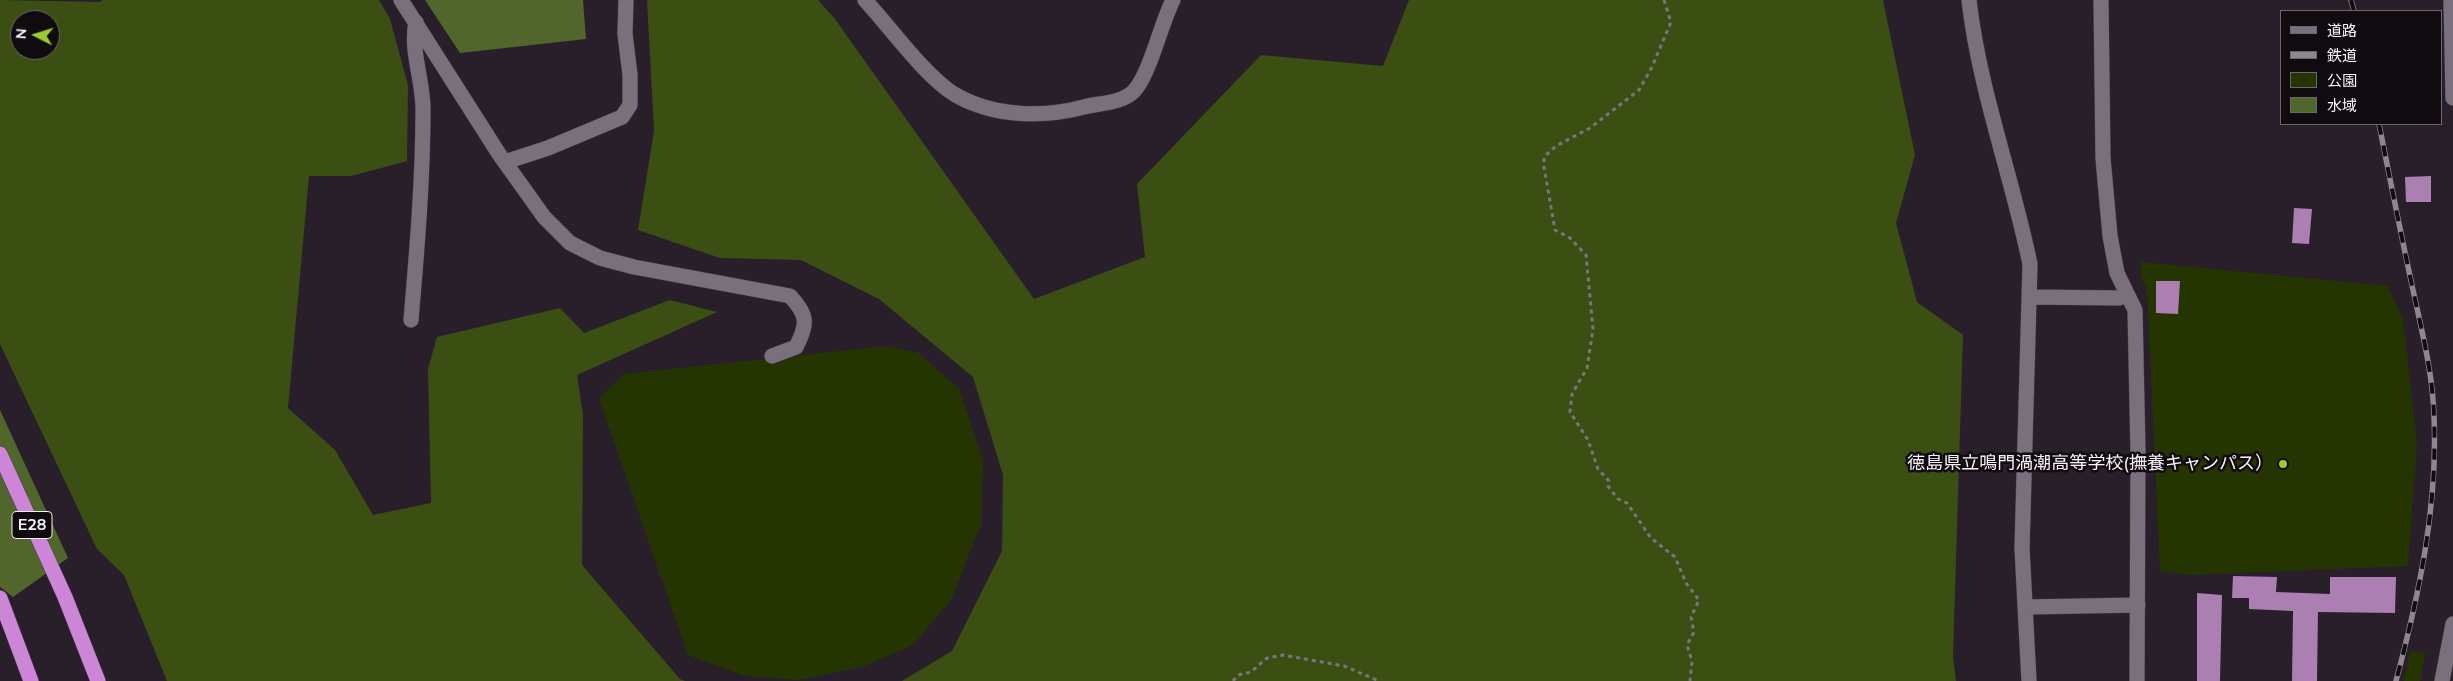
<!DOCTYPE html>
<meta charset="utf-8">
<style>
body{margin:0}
#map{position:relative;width:2453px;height:681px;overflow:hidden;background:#291f2a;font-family:Mulish,"Noto Sans JP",sans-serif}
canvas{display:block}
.legend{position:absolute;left:2280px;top:10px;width:162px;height:115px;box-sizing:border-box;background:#0f0b0f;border:1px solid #6d676d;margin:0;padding:6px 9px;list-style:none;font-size:15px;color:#f9f2fa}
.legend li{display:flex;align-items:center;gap:10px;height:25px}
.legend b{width:25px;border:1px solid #6d676d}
.north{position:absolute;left:10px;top:10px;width:50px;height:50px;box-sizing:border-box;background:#0f0b0f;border:1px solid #6d676d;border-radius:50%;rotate:275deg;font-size:14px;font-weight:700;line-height:20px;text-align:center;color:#f9f2fa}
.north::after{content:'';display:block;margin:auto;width:18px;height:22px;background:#9bcb33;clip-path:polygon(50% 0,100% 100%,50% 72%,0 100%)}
</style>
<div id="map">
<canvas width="2453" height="681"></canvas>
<ul class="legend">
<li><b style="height:6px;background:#7a6f7c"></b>道路</li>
<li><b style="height:6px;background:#8f8790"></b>鉄道</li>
<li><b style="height:14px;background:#253501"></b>公園</li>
<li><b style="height:14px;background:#51662b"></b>水域</li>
</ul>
<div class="north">N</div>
</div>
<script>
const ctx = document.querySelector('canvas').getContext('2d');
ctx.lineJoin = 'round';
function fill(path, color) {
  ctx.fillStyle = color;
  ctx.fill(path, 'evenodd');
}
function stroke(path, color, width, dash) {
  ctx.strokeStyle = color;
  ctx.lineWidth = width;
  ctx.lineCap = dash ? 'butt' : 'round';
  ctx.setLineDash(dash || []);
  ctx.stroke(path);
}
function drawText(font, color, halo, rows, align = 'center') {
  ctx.font = font + ' Mulish,"Noto Sans JP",sans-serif';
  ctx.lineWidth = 5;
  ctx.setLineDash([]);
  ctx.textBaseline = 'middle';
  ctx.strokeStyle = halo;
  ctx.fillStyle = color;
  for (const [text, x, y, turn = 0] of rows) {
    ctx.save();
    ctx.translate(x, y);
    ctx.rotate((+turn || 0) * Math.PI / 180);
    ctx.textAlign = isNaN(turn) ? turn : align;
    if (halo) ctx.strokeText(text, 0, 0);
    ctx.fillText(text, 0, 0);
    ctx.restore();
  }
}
fill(new Path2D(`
 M 2141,262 L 2388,286 L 2403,320 L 2417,443 L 2408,566 L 2190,575 L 2160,571 L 2147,289 L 2140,275 Z
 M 886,346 L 919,353 L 959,389 L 983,460 L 981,524 L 951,600 L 913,645 L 862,667 L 799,680 L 745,676 L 688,655 L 599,399 L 624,374 Z
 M 2410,651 L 2425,653 L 2420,681 L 2404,681 Z`), '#253501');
fill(new Path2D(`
 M 0,0 L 99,2 L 103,0 L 379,0 L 390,19 L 408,85 L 407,161 L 351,176 L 309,176 L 288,408 L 335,450 L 373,515 L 431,503 L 428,369 L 437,337 L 560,308 L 584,333 L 670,300 L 717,312 L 577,375 L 583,415 L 582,565 L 680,679 L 685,681 L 167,681 L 124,575 L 97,549 L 0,344 ZM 20,20 L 50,20 L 50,50 L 20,50 Z
 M 647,0 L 818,0 L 835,19 L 1034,299 L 1145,257 L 1137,184 L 1261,55 L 1383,66 L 1409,0 L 1883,0 L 1915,155 L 1896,223 L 1917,302 L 1963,335 L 1953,656 L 1956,681 L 902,681 L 952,651 L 1002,551 L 1003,475 L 973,377 L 879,299 L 801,260 L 720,258 L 638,230 L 654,131 Z`), '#3b4f13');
fill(new Path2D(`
 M 425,0 L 583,0 L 586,39 L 460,53 Z
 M 0,410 L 68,558 L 13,597 L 0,587 Z`), '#51662b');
fill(new Path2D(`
 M 2431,176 L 2431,202 L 2406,202 L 2405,177 Z
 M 2294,208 L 2312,209 L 2309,244 L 2292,243 Z
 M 2156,281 L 2180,281 L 2178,314 L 2156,313 Z
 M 2233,576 L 2277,577 L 2276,592 L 2330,594 L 2330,577 L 2396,577 L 2395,613 L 2318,612 L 2317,681 L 2292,681 L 2293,611 L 2249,609 L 2249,598 L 2232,598 Z
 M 2197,593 L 2222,595 L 2220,681 L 2197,681 Z`), '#ab7fb1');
const minor = new Path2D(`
 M 401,0 L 499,154 L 544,217 L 570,243 L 600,258 L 634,267 L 790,296 C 808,315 808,324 796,347 L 772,356
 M 865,0 C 889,26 925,76 954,94 C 993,117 1042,118 1084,107 C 1099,103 1123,103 1134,91 C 1150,74 1161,23 1173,0
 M 1969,0 C 1979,89 2012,176 2030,264 L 2022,548 L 2029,681
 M 2101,0 L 2103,158 L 2110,236 L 2117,273 L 2135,310 L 2138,452 L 2137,681
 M 2451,0 L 2453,98
 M 505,162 L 548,148 L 622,117 L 630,105 L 630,75 L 625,34 L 626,0
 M 2030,297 L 2119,298 L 2127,294
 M 411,320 C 417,250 423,179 423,109 C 423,79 410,51 416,22
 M 2025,607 L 2138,605
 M 2442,681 L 2453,624`);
const highway = new Path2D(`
 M 0,454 L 65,597 L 98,681
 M 0,598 L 31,681`);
stroke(minor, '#443c45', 16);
stroke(highway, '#443c45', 16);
stroke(new Path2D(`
 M 1664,0 L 1671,22 L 1652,67 L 1639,90 L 1590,128 L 1556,146 L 1544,157 L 1544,167 L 1555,230 L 1570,238 L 1586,255 L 1593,329 L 1587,368 L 1572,394 L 1570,412 L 1588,440 L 1598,469 L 1609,481 L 1608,486 L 1618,499 L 1627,503 L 1651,538 L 1675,557 L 1686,583 L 1699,600 L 1691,617 L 1694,632 L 1687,645 L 1692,661 L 1690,681
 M 1233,681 L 1238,675 L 1251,672 L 1267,658 L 1283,655 L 1344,666 L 1379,681`), '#7c737d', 3, [4, 4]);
stroke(minor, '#7a6f7c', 15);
stroke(highway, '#cd85d8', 15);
const rail = new Path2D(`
 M 2351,0 L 2354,11
 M 2379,124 C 2390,179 2401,235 2413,290 C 2422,332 2433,374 2434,417 C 2438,506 2419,595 2396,681`);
stroke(rail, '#8f8790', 5.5);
stroke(rail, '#0f0b0f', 4, [11]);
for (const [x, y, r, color] of [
 [2283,464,5,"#9bcb33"]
]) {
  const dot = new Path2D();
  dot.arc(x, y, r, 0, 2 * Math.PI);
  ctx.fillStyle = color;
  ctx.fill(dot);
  stroke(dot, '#0f0b0f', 2);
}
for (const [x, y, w] of [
 [32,525,40]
]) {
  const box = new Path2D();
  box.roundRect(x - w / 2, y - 13.5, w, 27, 4);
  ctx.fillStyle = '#0f0b0f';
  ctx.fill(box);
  stroke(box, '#f9f2fa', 1);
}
drawText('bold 16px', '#f9f2fa', null, [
 ["E28",32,525]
]);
drawText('18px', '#f9f2fa', '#0f0b0f', [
 ["徳島県立鳴門渦潮高等学校(撫養キャンパス）",2273,464]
], 'right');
</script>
